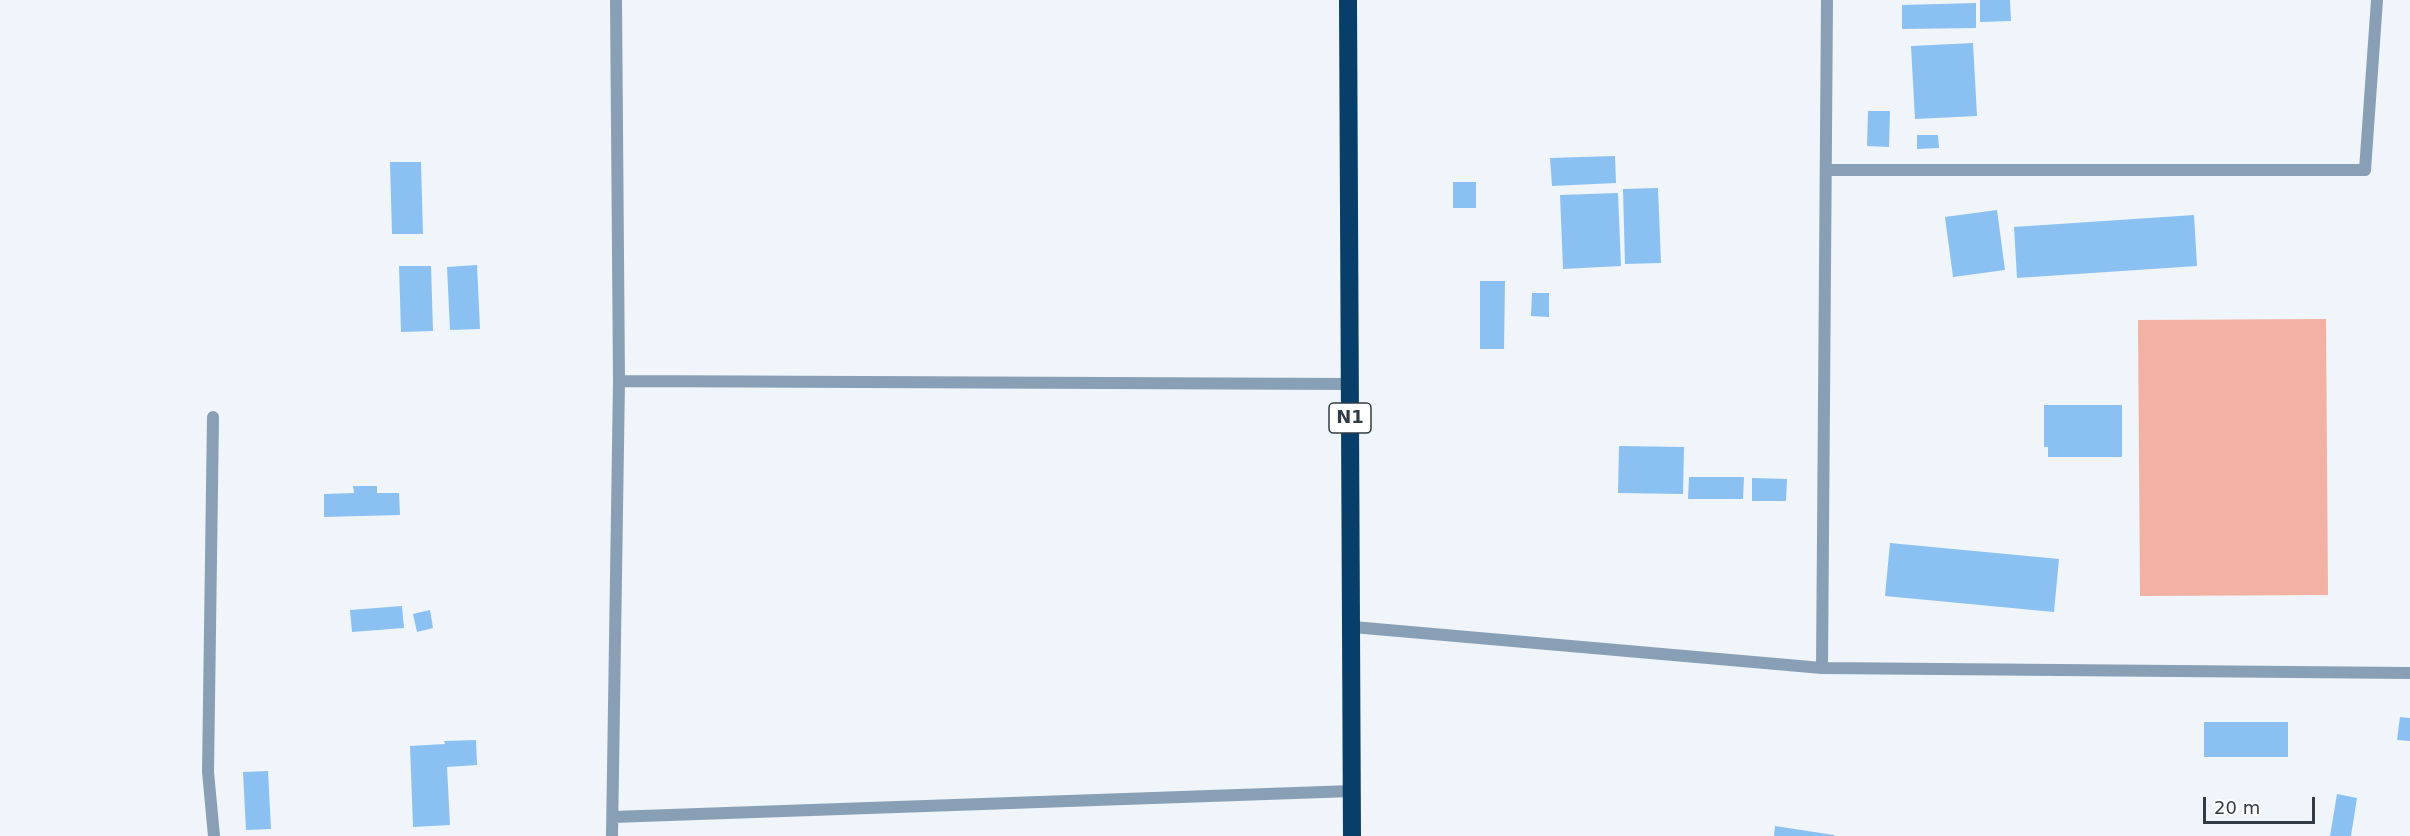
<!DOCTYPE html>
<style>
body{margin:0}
#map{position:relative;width:2410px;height:836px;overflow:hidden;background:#eff5fa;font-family:"DejaVu Sans",sans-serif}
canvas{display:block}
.scale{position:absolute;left:2203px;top:797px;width:112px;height:27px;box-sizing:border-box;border:3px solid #313c46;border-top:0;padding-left:8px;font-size:18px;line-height:21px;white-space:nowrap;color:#313c46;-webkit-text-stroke:4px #fff;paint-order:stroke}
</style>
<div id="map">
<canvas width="2410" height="836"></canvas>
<div class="scale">20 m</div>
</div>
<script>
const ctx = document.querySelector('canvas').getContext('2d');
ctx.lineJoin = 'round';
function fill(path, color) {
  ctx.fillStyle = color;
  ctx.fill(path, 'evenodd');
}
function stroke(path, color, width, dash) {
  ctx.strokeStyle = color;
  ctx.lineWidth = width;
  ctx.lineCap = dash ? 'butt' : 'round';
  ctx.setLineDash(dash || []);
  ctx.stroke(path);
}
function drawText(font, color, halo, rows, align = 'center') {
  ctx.font = font + ' "DejaVu Sans",sans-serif';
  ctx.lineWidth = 4.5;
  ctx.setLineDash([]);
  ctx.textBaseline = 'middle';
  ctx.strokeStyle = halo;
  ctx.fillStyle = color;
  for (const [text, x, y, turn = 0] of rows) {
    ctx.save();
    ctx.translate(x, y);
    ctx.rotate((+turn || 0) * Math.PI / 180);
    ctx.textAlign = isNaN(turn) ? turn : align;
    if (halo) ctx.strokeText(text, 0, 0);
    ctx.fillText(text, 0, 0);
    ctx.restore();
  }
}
fill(new Path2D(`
 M 2326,319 L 2328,595 L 2140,596 L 2138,320 Z`), '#f2b1a3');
fill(new Path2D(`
 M 1980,0 L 2010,0 L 2011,21 L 1980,22 Z
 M 1976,3 L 1976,28 L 1902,29 L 1902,5 Z
 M 1973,43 L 1977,116 L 1915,119 L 1911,46 Z
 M 1868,111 L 1890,111 L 1889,147 L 1867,146 Z
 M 1917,135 L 1938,135 L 1939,148 L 1917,149 Z
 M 1615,156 L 1616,183 L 1552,186 L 1550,158 Z
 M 390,162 L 421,162 L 423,234 L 392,234 Z
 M 1453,182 L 1476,182 L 1476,208 L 1453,208 Z
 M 1658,188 L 1661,263 L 1625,264 L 1623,189 Z
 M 1618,193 L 1621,266 L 1563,269 L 1560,195 Z
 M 1997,210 L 2005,270 L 1953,277 L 1945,217 Z
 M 2194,215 L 2197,266 L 2017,278 L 2014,227 Z
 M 477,265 L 480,329 L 450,330 L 447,267 Z
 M 399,266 L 431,266 L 433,331 L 401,332 Z
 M 1480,281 L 1505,281 L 1504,349 L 1480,349 Z
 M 1532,293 L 1549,293 L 1549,317 L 1531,316 Z
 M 2044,405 L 2122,405 L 2122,457 L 2048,457 L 2048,447 L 2044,447 Z
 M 1619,446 L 1684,447 L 1683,494 L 1618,493 Z
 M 1689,477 L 1744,477 L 1743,499 L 1688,499 Z
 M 1752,478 L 1787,479 L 1786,501 L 1752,501 Z
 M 353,486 L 377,486 L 377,493 L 399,493 L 400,515 L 324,517 L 324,494 L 354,493 Z
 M 1890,543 L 2059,559 L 2054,612 L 1885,596 Z
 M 402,606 L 404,628 L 352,632 L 350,610 Z
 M 430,610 L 433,628 L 417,632 L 413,614 Z
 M 2400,717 L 2410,718 L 2410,741 L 2397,740 Z
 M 2204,722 L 2288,722 L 2288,757 L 2204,757 Z
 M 476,740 L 477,765 L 447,767 L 450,825 L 413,827 L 410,746 L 445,744 L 444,741 Z
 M 268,771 L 271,829 L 246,830 L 243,772 Z
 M 2337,794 L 2357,798 L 2351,836 L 2330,836 Z
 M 1775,826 L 1834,835 L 1834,836 L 1774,836 Z`), '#8bc0f2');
stroke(new Path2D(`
 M 1826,170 L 2365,170 L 2377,0
 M 619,381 L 1350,384
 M 213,417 L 208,772 L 214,836
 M 1353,627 L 1822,668 L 2410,673
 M 1822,668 L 1827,0
 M 613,817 L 1352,791
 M 612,836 L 619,381 L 616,0`), '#899fb5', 12);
stroke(new Path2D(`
 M 1348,0 L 1352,836`), '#073f6a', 18);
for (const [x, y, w] of [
 [1350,418,42]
]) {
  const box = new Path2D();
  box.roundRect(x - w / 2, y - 15, w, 30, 4.5);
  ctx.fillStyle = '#fff';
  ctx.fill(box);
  stroke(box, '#313c46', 1.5);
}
drawText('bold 18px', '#313c46', null, [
 ["N1",1350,418]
]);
</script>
